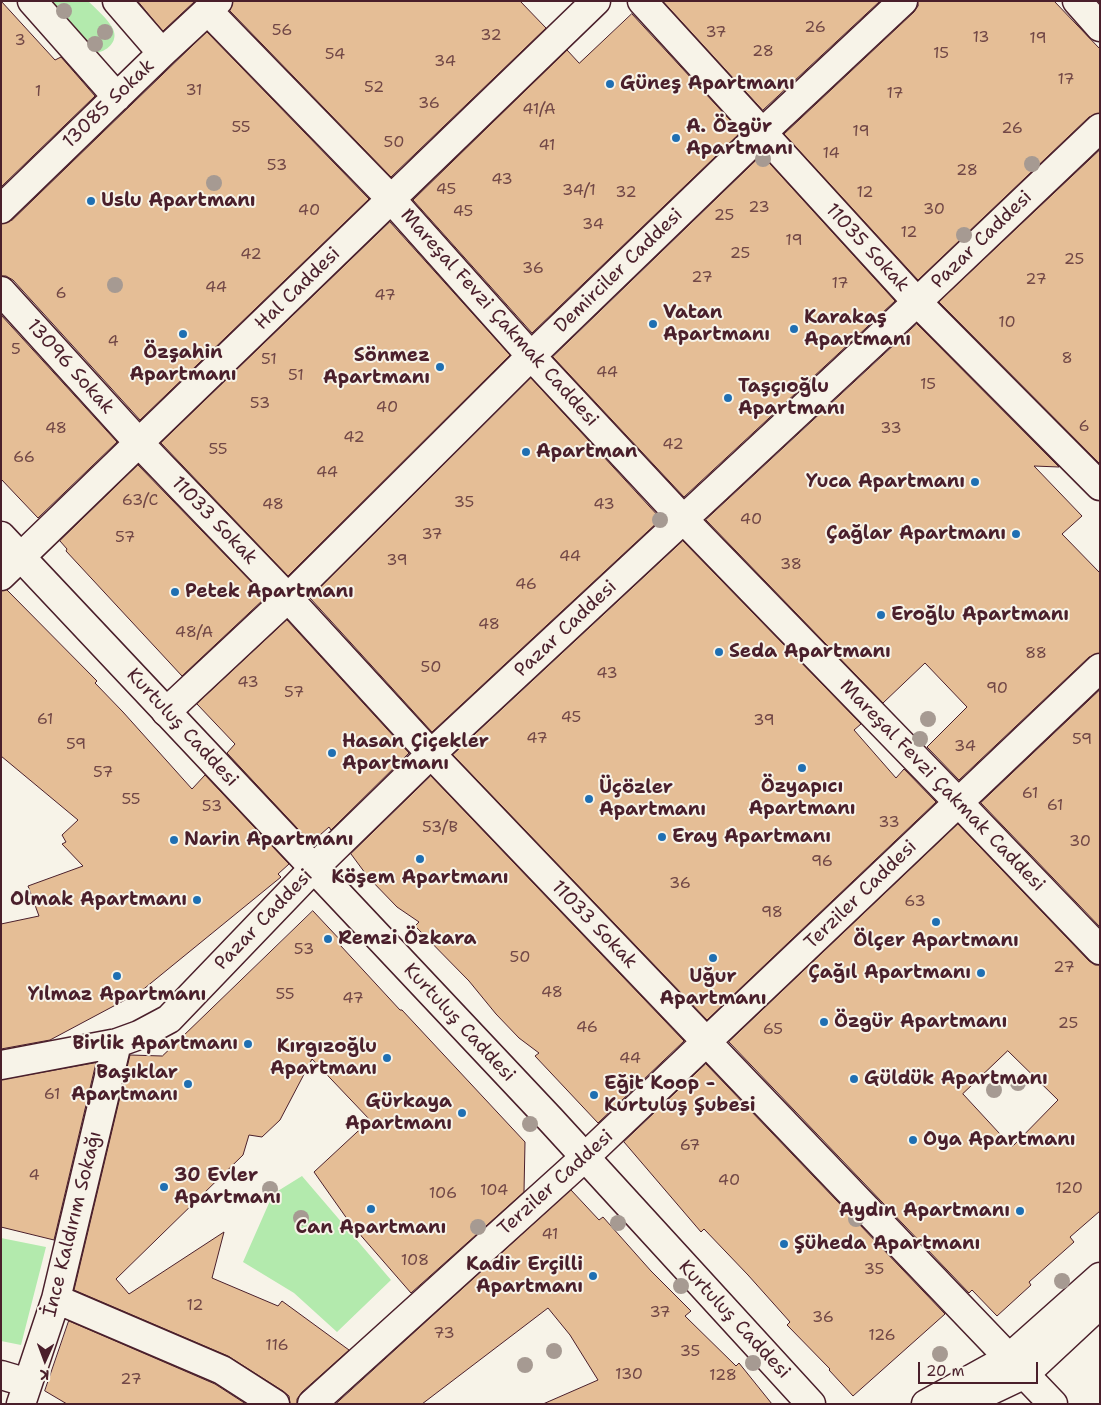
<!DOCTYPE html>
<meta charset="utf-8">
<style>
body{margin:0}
#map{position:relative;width:1101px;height:1405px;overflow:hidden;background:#f7f3e8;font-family:"Shantell Sans",sans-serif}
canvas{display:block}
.frame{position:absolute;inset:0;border:2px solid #4a1f2b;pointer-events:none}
.north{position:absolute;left:20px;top:1335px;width:50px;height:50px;-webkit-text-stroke:4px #f7f3e8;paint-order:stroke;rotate:182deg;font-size:14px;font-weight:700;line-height:20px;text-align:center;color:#4a1f2b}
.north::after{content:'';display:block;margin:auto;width:18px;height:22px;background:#4a1f2b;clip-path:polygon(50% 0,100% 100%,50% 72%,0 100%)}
.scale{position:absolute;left:918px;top:1362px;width:120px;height:22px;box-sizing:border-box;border:2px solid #4a1f2b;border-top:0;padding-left:6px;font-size:15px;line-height:18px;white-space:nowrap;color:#4a1f2b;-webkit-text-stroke:4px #f7f3e8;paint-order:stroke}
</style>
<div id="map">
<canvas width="1101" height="1405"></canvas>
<div class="frame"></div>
<div class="north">K</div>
<div class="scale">20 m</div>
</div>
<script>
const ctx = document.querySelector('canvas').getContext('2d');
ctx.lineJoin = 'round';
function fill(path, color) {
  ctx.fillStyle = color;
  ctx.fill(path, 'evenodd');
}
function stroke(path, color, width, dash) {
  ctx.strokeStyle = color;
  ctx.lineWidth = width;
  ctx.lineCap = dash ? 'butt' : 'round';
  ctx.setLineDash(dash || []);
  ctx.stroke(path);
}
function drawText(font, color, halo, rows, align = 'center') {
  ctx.font = font + ' "Shantell Sans",sans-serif';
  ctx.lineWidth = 4;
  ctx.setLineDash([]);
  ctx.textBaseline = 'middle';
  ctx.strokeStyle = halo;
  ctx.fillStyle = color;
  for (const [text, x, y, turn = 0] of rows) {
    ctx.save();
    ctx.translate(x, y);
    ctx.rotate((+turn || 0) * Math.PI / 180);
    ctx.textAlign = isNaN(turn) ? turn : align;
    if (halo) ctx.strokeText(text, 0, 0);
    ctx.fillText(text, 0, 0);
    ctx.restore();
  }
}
fill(new Path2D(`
 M 43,1 L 88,1 C 96,9 108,19 113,29 C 119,42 106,52 95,53 Z
 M 302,1176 L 391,1280 L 337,1332 L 294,1293 L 243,1262 L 273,1194 Z
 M 1,1238 L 46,1247 L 21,1345 L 1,1341 Z`), '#b3eaad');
const building = new Path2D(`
 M 1,1 L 55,60 L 61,57 L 95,96 L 1,187 Z
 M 138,1 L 195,1 L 163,31 Z
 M 233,1 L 520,1 L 546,28 L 391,177 L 230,11 Z
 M 663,1 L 880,1 L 763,110 Z
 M 918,1 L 1054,1 L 1100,49 L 1100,113 L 1089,117 L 918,280 L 784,134 L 914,12 L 918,6 Z
 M 632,14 L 741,132 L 532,333 L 413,200 L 567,50 L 579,63 Z
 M 207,32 L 369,199 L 140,420 L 13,280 L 6,276 L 1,276 L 1,224 L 12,220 Z
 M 1100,150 L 1100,464 L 939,302 Z
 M 762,155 L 895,301 L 684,497 L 553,357 Z
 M 390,222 L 510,355 L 288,576 L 161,443 Z
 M 1,315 L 117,442 L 38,518 L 1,479 Z
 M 917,324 L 1059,467 L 1034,466 L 1082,516 L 1062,534 L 1100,573 L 1100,653 L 1089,657 L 959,780 L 927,747 L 967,707 L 925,663 L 883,703 L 706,520 Z
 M 531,378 L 661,519 L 432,732 L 310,598 Z
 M 138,465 L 266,597 L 182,676 L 66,551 L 67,549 L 60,541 Z
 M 683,541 L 861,724 L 854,730 L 896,778 L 904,769 L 936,802 L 707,1020 L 453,755 Z
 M 7,590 L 97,681 L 95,683 L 123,712 L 192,789 L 205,775 L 289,864 L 278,874 L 281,877 L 140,992 L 50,1040 L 1,1049 L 1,924 L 39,916 L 28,886 L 83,866 L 62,844 L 66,842 L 62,835 L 78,820 L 1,756 L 1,591 Z
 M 287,620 L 409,753 L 331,830 L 329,827 L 311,843 L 227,753 L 235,744 L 197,704 Z
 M 1100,690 L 1100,927 L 981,803 Z
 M 431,776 L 684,1041 L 598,1123 L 535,1056 L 539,1053 L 519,1038 L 496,1014 L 469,981 L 415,926 L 419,922 L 397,907 L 368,877 L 351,854 Z
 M 958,824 L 1089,961 L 1095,965 L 1100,965 L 1100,1211 L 1070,1237 L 1074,1242 L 1029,1282 L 1031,1285 L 997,1316 L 972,1290 L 969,1293 L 729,1042 ZM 1008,1051 L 1058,1100 L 1012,1147 L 963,1094 Z
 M 313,911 L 343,943 L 340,945 L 400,1010 L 402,1010 L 525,1142 L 524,1192 L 411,1293 L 350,1223 L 314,1172 L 370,1120 L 312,1059 L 280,1120 L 262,1137 L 249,1135 L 243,1155 L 116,1279 L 129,1294 L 224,1232 L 212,1278 L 278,1306 L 282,1301 L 349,1350 L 302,1392 L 297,1399 L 297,1404 L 290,1404 L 289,1396 L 283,1391 L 228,1356 L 74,1290 L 130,1055 L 162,1056 Z
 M 96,1063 L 54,1240 L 1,1227 L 1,1080 Z
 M 706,1064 L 945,1314 L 853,1396 L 829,1370 L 830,1369 L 787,1325 L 790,1322 L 748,1275 L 704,1229 L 701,1232 L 624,1142 Z
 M 571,1190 L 599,1220 L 603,1217 L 651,1271 L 691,1311 L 685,1316 L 736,1366 L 739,1363 L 772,1404 L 543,1404 L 598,1380 L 570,1335 L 548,1308 L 422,1404 L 336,1404 Z
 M 69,1321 L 215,1384 L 246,1404 L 67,1404 L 45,1391 Z`);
fill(building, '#e5be96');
stroke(building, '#4a1f2b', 1);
const minor = new Path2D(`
 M 32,1 L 117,97
 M 117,1 L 162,53
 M 642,1 L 917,302 L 1100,486
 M 1077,1 L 1100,27
 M 208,11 L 391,199 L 531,356 L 684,520 L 958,802 L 1100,950
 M 1,209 L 162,53 L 218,1
 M 1,291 L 139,443 L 288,598 L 431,754 L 1053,1404
 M 1,576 L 596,1
 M 166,712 L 288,598 L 531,356 L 762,133 L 903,1
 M 1,1065 L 117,1043 L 139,1035 L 169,1019 L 314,868 L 431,754 L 917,302 L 1100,128
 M 56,1299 L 222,1370 L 275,1404
 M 1,1375 L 28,1383
 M 21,1404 L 56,1299 L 117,1043
 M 312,1404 L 584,1158 L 1100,668`);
const major = new Path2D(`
 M 1,536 L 551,1120 L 811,1404
 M 958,1403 L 983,1394 L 1025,1374 L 1100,1304
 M 926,1404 L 1009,1358 L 1100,1277`);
stroke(minor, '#4a1f2b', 31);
stroke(major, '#4a1f2b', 31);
stroke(minor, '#f7f3e8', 28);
stroke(major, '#f7f3e8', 28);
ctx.fillStyle = '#a69a92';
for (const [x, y] of [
 [64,11],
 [105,32],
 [95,44],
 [763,159],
 [1032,164],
 [214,183],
 [964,235],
 [115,285],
 [660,520],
 [928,719],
 [920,739],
 [1018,1083],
 [994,1090],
 [530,1124],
 [270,1189],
 [301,1218],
 [856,1219],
 [618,1223],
 [478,1227],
 [1062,1281],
 [681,1286],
 [554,1351],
 [940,1354],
 [753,1363],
 [525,1365]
]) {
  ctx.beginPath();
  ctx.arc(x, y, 8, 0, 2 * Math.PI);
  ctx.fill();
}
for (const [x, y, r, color] of [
 [610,84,5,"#1f6fb2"],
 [676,138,5,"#1f6fb2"],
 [91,201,5,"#1f6fb2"],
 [653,324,5,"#1f6fb2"],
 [794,329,5,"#1f6fb2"],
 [183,334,5,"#1f6fb2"],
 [440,367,5,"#1f6fb2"],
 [728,398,5,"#1f6fb2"],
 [526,452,5,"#1f6fb2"],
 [975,482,5,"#1f6fb2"],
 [1016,534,5,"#1f6fb2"],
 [175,592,5,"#1f6fb2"],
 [881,615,5,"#1f6fb2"],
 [719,652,5,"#1f6fb2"],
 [332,753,5,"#1f6fb2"],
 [802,768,5,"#1f6fb2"],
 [589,799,5,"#1f6fb2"],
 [662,837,5,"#1f6fb2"],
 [174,840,5,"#1f6fb2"],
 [420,859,5,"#1f6fb2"],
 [197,900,5,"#1f6fb2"],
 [936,922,5,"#1f6fb2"],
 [328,939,5,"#1f6fb2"],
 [713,958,5,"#1f6fb2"],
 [981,973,5,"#1f6fb2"],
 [117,976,5,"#1f6fb2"],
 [824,1022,5,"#1f6fb2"],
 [248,1044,5,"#1f6fb2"],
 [387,1058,5,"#1f6fb2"],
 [854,1079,5,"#1f6fb2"],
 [188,1084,5,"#1f6fb2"],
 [594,1095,5,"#1f6fb2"],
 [462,1113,5,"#1f6fb2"],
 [913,1140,5,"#1f6fb2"],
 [164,1187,5,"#1f6fb2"],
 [371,1209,5,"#1f6fb2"],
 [1020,1211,5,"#1f6fb2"],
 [784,1244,5,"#1f6fb2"],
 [593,1276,5,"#1f6fb2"]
]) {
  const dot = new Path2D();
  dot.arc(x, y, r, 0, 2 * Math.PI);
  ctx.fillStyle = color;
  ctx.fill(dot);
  stroke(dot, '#f7f3e8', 2);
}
drawText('16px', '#714746', null, [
 ["26",815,28],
 ["56",282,31],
 ["37",716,33],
 ["32",491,36],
 ["13",981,38],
 ["19",1038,39],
 ["3",20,41],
 ["28",763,52],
 ["15",941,54],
 ["54",335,55],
 ["34",445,62],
 ["17",1066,80],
 ["52",374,88],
 ["31",194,91],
 ["1",38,92],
 ["17",895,94],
 ["36",429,104],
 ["41/A",539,110],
 ["55",241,128],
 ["26",1012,129],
 ["19",861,132],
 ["50",394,143],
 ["41",547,146],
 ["14",831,154],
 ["53",277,166],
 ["28",967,171],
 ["43",502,180],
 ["45",446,190],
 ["34/1",579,191],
 ["32",626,193],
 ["12",865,193],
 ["23",759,208],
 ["30",934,210],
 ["40",309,211],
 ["45",463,212],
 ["25",724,216],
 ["34",593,225],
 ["12",909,233],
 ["19",794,241],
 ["25",740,254],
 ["42",251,255],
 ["25",1074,260],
 ["36",533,269],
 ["27",702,278],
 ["27",1036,280],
 ["17",840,284],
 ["44",216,288],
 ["6",61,294],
 ["47",385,296],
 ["10",1007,323],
 ["4",113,342],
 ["5",16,350],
 ["8",1067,359],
 ["51",269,360],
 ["44",607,373],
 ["51",296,376],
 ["15",928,385],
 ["53",260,404],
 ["40",387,408],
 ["6",1084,427],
 ["48",56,429],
 ["33",891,429],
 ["42",354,438],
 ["42",673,445],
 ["55",218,450],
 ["66",24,458],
 ["44",327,473],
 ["63/C",140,501],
 ["35",464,503],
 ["48",273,505],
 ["43",604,505],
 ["40",751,520],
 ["37",432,535],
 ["57",125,538],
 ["44",570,557],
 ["39",397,561],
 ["38",791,565],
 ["46",526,585],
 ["48",489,625],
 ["48/A",194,633],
 ["88",1036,654],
 ["50",431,668],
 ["43",607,674],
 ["43",248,683],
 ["90",997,689],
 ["57",294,693],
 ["45",571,718],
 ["61",45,720],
 ["39",764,721],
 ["47",537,739],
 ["59",1082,740],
 ["59",76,745],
 ["34",965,747],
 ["57",103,773],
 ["61",1030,794],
 ["55",131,800],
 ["61",1055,806],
 ["53",212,807],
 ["33",889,823],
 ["53/B",440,828],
 ["30",1080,842],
 ["96",822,862],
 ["36",680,884],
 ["63",915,902],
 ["98",772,913],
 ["53",304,950],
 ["50",520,958],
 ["27",1064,968],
 ["48",552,993],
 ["55",285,995],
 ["47",353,999],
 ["25",1068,1024],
 ["46",587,1028],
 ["65",773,1030],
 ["44",630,1059],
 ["61",52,1095],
 ["67",690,1146],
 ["4",34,1176],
 ["40",729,1181],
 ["120",1069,1189],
 ["104",494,1191],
 ["106",443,1194],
 ["41",550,1235],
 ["108",415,1261],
 ["35",874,1270],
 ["12",195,1306],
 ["37",660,1313],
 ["36",823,1318],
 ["73",444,1334],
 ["126",882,1336],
 ["116",277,1346],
 ["35",690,1352],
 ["130",629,1375],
 ["128",723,1376],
 ["27",131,1380]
]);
drawText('bold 19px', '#4a1f2b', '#f7f3e8', [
 ["Güneş Apartmanı",620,84],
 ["A. Özgür",686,127],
 ["Apartmanı",686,149],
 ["Uslu Apartmanı",101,201],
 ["Vatan",663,313],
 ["Apartmanı",663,335],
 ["Karakaş",804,318],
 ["Apartmanı",804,340],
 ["Özşahin",183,353,"center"],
 ["Apartmanı",183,375,"center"],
 ["Sönmez",430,356,"right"],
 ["Apartmanı",430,378,"right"],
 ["Taşçıoğlu",738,387],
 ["Apartmanı",738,409],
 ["Apartman",536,452],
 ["Yuca Apartmanı",965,482,"right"],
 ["Çağlar Apartmanı",1006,534,"right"],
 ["Petek Apartmanı",185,592],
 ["Eroğlu Apartmanı",891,615],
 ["Seda Apartmanı",729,652],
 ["Hasan Çiçekler",342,742],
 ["Apartmanı",342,764],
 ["Özyapıcı",802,787,"center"],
 ["Apartmanı",802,809,"center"],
 ["Üçözler",599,788],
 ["Apartmanı",599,810],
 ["Eray Apartmanı",672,837],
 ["Narin Apartmanı",184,840],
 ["Köşem Apartmanı",420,878,"center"],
 ["Olmak Apartmanı",187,900,"right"],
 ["Remzi Özkara",338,939],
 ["Ölçer Apartmanı",936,941,"center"],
 ["Çağıl Apartmanı",971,973,"right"],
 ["Uğur",713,977,"center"],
 ["Apartmanı",713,999,"center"],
 ["Yılmaz Apartmanı",117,995,"center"],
 ["Özgür Apartmanı",834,1022],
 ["Birlik Apartmanı",238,1044,"right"],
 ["Kırgızoğlu",377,1047,"right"],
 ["Apartmanı",377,1069,"right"],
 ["Başıklar",178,1073,"right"],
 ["Apartmanı",178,1095,"right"],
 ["Güldük Apartmanı",864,1079],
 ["Eğit Koop -",604,1084],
 ["Kurtuluş Şubesi",604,1106],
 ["Gürkaya",452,1102,"right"],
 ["Apartmanı",452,1124,"right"],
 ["Oya Apartmanı",923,1140],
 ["30 Evler",174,1176],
 ["Apartmanı",174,1198],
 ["Aydın Apartmanı",1010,1211,"right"],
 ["Can Apartmanı",371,1228,"center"],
 ["Şüheda Apartmanı",794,1244],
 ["Kadir Erçilli",583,1265,"right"],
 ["Apartmanı",583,1287,"right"]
], 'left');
drawText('19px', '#4a1f2b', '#f7f3e8', [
 ["13085 Sokak",109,104,-44],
 ["Pazar Caddesi",982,240,-44],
 ["11035 Sokak",867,248,47],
 ["Demirciler Caddesi",619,271,-44],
 ["Hal Caddesi",298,289,-44],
 ["Mareşal Fevzi Çakmak Caddesi",499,318,48],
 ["13096 Sokak",70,367,48],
 ["11033 Sokak",214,521,46],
 ["Pazar Caddesi",566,629,-43],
 ["Kurtuluş Caddesi",182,728,47],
 ["Mareşal Fevzi Çakmak Caddesi",942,786,46],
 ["Terziler Caddesi",861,895,-44],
 ["Pazar Caddesi",264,920,-46],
 ["11033 Sokak",594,925,46],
 ["Kurtuluş Caddesi",459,1023,47],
 ["Terziler Caddesi",556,1183,-42],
 ["İnce Kaldırım Sokağı",73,1224,-76],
 ["Kurtuluş Caddesi",734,1320,47]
]);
</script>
